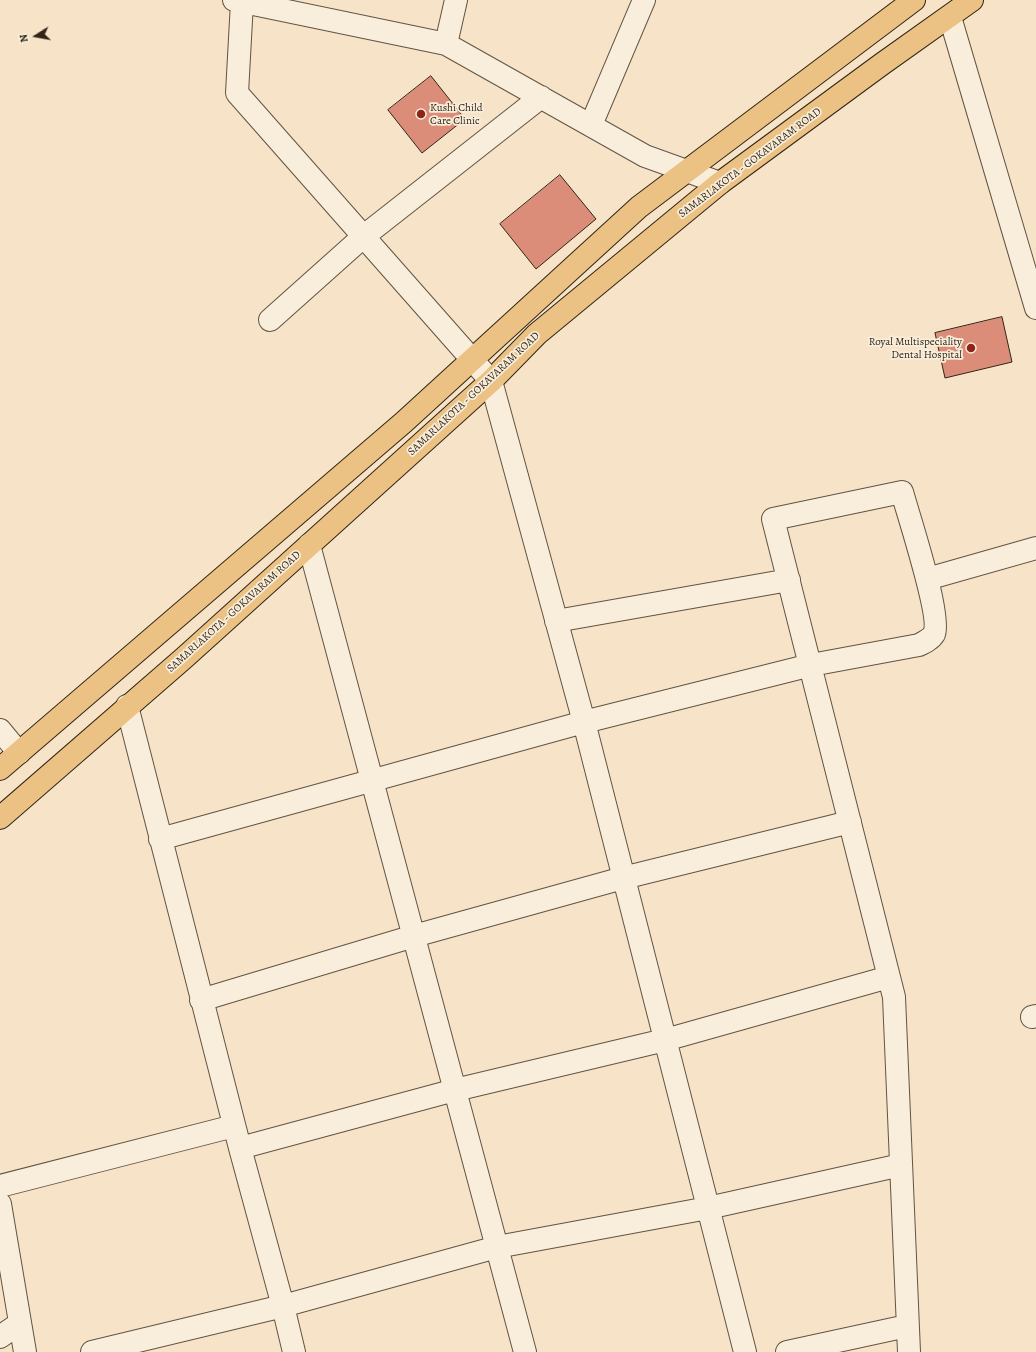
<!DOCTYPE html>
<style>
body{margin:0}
#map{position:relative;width:1036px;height:1352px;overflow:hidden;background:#f6e3c8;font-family:Alegreya,serif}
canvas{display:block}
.north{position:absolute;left:16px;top:16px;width:40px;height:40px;-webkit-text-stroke:3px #f9eddb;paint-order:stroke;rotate:259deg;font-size:11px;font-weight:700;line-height:16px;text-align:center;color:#312515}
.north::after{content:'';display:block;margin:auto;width:14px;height:18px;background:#312515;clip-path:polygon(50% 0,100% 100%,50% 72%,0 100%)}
</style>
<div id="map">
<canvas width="1036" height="1352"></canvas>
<div class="north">N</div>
</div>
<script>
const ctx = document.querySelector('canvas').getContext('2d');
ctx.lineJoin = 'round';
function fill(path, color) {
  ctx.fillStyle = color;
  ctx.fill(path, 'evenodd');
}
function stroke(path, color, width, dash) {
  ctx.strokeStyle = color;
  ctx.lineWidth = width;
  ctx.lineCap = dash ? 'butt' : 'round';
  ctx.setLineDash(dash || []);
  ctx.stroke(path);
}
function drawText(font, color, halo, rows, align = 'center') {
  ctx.font = font + ' Alegreya,serif';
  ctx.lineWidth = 3.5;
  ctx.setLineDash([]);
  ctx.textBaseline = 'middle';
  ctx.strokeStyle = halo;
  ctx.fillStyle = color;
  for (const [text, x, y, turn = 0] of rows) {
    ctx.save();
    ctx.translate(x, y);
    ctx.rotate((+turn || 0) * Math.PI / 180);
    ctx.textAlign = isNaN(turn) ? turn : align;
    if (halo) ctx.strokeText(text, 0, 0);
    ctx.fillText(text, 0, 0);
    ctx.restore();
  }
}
const building = new Path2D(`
 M 431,76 L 465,119 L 422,153 L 388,110 Z
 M 560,175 L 596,219 L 536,269 L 500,224 Z
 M 1002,317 L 1012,362 L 945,378 L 935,333 Z`);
fill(building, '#dc8d79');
stroke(building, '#312515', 1);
const minor = new Path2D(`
 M 234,0 L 446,44 L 645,156 L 720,183
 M 242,2 L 237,93 L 491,381 L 584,722 L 745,1352
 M 950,17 L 1036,308
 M 446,44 L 456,0
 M 591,125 L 644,0
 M 270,320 L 364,236 L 541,97
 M 309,545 L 525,1352
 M 927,579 L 1036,548
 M 556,621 L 789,580
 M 127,706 L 240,1148 L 283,1306 L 294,1352
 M 0,730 L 19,753
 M 160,839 L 584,722 L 811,665 L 919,645 C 925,642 931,639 934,634 C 942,617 908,514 902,492 L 773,519 L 894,997 L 909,1352
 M 201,1000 L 414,936 L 623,878 L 850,822
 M 1032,1017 L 1036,1016
 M 240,1148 L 455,1090 L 665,1040 L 889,977
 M 0,1186 L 234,1126
 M 0,1204 L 25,1352
 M 0,1337 L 20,1323
 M 92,1352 L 283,1306 L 497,1247 L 708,1208 L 901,1165
 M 787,1352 L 907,1326`);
const major = new Path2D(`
 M 0,769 L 404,422 L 639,207 L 914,0
 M 0,818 L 184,658 L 491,381 L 537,334 L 720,183 L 882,64 L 972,0`);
stroke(minor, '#625442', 24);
stroke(major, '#312515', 24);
stroke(minor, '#f9eddb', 22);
stroke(major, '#ebc284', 22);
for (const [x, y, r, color] of [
 [421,114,5,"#8f2418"],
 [971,348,5,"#8f2418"]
]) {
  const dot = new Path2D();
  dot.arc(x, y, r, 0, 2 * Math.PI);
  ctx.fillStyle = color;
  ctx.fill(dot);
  stroke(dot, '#f9eddb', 1.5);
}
drawText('11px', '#312515', '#f9eddb', [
 ["Kushi Child",430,108],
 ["Care Clinic",430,121],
 ["Royal Multispeciality",962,342,"right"],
 ["Dental Hospital",962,355,"right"]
], 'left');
drawText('11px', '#312515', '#f9eddb', [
 ["SAMARLAKOTA - GOKAVARAM ROAD",750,163,-37],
 ["SAMARLAKOTA - GOKAVARAM ROAD",474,394,-43],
 ["SAMARLAKOTA - GOKAVARAM ROAD",234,612,-42]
]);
</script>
